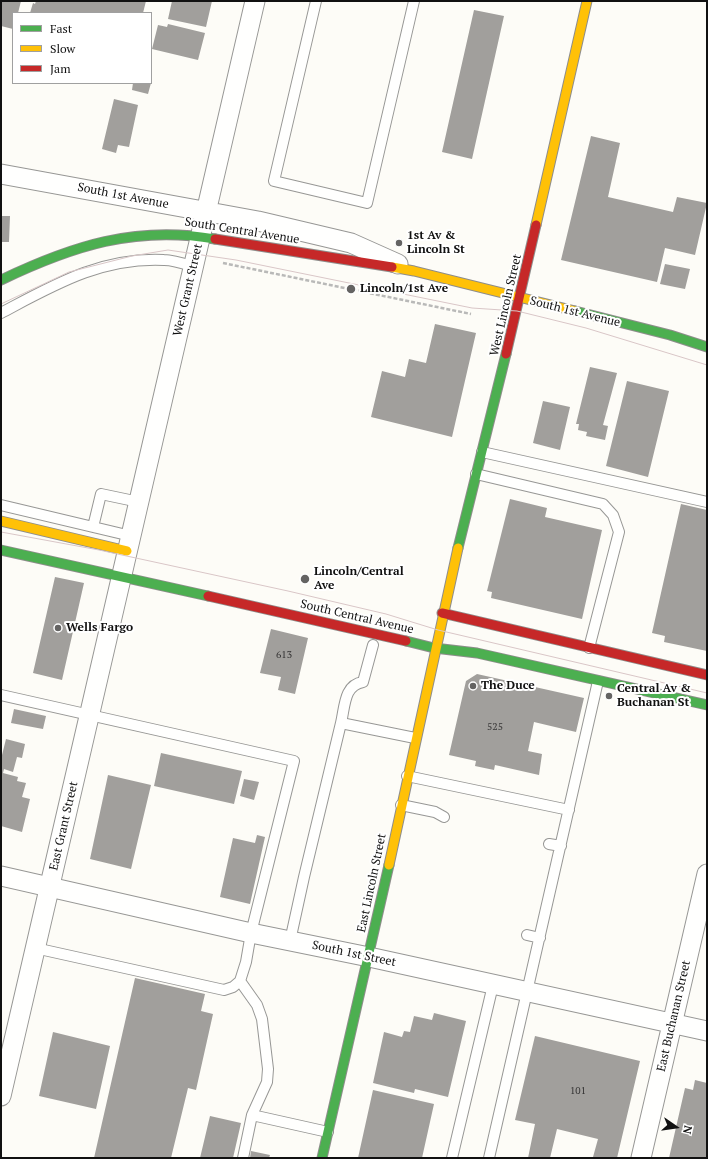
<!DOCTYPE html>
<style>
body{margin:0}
#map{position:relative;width:708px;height:1159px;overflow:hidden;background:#fdfcf7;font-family:"PT Serif",serif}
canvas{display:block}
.frame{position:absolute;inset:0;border:2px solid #111;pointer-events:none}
.legend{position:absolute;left:12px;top:12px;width:140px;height:72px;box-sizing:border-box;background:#fff;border:1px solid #a0a0a0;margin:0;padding:5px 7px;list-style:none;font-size:12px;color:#111}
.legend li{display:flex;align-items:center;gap:8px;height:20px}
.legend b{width:20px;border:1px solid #a0a0a0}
.north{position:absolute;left:656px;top:1107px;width:40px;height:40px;-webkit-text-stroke:3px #fff;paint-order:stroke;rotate:103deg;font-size:11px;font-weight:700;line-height:16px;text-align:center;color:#111}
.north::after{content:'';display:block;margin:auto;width:14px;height:18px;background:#111;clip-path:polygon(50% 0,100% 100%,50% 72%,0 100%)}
</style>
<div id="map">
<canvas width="708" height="1159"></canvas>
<div class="frame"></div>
<ul class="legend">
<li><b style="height:5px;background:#4caf50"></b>Fast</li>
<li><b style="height:5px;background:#ffc107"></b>Slow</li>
<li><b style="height:5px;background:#c62828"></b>Jam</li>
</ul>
<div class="north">N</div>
</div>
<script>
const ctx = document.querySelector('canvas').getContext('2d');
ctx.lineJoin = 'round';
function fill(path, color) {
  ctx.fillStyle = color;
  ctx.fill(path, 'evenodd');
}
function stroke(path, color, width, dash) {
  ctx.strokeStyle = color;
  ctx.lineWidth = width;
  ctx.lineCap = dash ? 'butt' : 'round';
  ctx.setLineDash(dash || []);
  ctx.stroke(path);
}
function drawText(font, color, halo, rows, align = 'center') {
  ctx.font = font + ' "PT Serif",serif';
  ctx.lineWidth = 4;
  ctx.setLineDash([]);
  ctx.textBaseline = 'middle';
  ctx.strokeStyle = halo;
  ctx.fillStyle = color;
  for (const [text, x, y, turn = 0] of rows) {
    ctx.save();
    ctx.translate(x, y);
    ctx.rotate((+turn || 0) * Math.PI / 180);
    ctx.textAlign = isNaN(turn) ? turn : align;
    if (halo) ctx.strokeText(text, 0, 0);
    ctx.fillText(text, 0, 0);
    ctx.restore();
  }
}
fill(new Path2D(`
 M 1,1 L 21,1 L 18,13 L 13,13 L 13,29 L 1,26 Z
 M 36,1 L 146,1 L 143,13 L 30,13 L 33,3 L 35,4 Z
 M 172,1 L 212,1 L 206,27 L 168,19 Z
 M 474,10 L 504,16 L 472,159 L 442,152 Z
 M 168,24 L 205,33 L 198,60 L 152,49 L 158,25 L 167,27 Z
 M 133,83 L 151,83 L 148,94 L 132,90 Z
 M 114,99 L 138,105 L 129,147 L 118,145 L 116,153 L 102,149 Z
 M 591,136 L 620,143 L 608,197 L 673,212 L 677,197 L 707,203 L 695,255 L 665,248 L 657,282 L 561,260 Z
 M 1,216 L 10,216 L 9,242 L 1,242 Z
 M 665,264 L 690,269 L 685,289 L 660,284 Z
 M 435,324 L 476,333 L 452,437 L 371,417 L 382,371 L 405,377 L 409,359 L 426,363 Z
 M 590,367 L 617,373 L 603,425 L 608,426 L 605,440 L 586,436 L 587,432 L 578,430 L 579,424 L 576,424 Z
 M 627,381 L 669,391 L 648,477 L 606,466 Z
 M 543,401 L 570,407 L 560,450 L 533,443 Z
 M 510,499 L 547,508 L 545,517 L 602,530 L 582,619 L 491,598 L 492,592 L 487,591 Z
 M 681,504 L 707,510 L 707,651 L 664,642 L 665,636 L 652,633 Z
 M 55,577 L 84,583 L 62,680 L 33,673 Z
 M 271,629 L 308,638 L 295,694 L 278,690 L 281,677 L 260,673 Z
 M 477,674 L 584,698 L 576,732 L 534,722 L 528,751 L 542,754 L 539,775 L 495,765 L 494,770 L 475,766 L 476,761 L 449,755 L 466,681 Z
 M 14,709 L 46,716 L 43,729 L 11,723 Z
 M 6,739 L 25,744 L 22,758 L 17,757 L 13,772 L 4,769 L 3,773 L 18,777 L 17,781 L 26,783 L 22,797 L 30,799 L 22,832 L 1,826 L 1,759 Z
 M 161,753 L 242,771 L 234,804 L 154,786 Z
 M 108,775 L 151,785 L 131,869 L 90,859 Z
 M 244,779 L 259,782 L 254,800 L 240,796 Z
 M 257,835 L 265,837 L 250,904 L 220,897 L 233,838 L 255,843 Z
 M 135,978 L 205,994 L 201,1011 L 213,1014 L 196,1090 L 188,1088 L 171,1158 L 94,1158 Z
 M 434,1013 L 466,1021 L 448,1097 L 415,1089 L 414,1093 L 373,1083 L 384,1032 L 402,1037 L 404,1031 L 410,1032 L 414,1016 L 432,1020 Z
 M 53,1032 L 110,1046 L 96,1109 L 39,1096 Z
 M 535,1036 L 640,1061 L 617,1158 L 593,1157 L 598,1139 L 557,1129 L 550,1158 L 528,1158 L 535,1124 L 515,1120 Z
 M 695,1080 L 707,1083 L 707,1158 L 669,1158 L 685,1088 L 693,1090 Z
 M 373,1090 L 434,1104 L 422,1158 L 358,1158 Z
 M 210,1116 L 241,1123 L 233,1158 L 200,1158 Z
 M 251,1151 L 270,1155 L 269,1158 L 250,1158 Z`), '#a19f9c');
const lane = new Path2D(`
 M 316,1 L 274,181 L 367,203 L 414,1
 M 1,313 C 54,285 101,257 164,260 C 174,260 185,264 194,267
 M 482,452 L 707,502
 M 476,474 L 603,504 L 613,515 L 619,532 L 589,648
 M 1,505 L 131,536
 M 93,527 L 101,494 L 139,502
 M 1,695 L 294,761 L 251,933 L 246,962 L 240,981 L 233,987 L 224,990 L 35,948
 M 341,723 C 345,706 344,685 363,682 L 373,645
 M 407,776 L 569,810
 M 401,805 L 435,812 L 444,817
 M 549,844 L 561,846
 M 527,935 L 540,938
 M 290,941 L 304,877 L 341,723 L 415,738
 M 240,981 L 257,1005 L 262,1019 L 268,1069 L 267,1082 L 252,1115
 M 243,1158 L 252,1115 L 328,1132
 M 452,1158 L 493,985
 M 489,1158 L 598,681`);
const street = new Path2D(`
 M 1,174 L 258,221 L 351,243 L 398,264
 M 1,876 L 251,933 L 369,957 L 707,1031
 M 1,1096 L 255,1
 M 641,1158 L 707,874`);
const fast = new Path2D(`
 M 1,280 C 72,246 136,225 215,239
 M 575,311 L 670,335 L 707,347
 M 458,548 L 506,354
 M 1,550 L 208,596
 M 406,641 L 434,648 L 477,653 L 707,705
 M 322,1158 L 389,865`);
const slow = new Path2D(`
 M 536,225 L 587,1
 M 392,267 L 414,271 L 575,311
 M 1,521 L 127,551
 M 389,865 L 458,548`);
const jam = new Path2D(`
 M 215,239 L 392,267
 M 506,354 L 536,225
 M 208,596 L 406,641
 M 442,613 L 707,675`);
stroke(lane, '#979795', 12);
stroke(street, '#979795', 21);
stroke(fast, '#8e8d8b', 11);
stroke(slow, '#8e8d8b', 11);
stroke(jam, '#8e8d8b', 11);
stroke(new Path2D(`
 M 223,263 L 471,314`), '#b9b9b8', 2.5, [4, 2]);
stroke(lane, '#fffffe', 10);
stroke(street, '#fffffe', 19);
stroke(fast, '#4caf50', 9);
stroke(slow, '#ffc107', 9);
stroke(jam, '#c62828', 9);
stroke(new Path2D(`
 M 1,304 L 69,272 L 132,256 L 168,250 L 236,260 L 472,308 L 517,311 L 586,328 L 707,365
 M 1,532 L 99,550 L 288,591 L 386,614 L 438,630 L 707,693`), '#d9c6c7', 1);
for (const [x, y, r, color] of [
 [399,243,4,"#646362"],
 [351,289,5,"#646362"],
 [305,579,5,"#646362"],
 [58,628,4,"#646362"],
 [473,686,4,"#646362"],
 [609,696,4,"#646362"]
]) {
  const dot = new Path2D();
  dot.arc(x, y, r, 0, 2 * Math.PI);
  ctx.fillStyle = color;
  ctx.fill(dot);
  stroke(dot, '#fff', 1.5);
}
drawText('10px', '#353434', null, [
 ["613",284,655],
 ["525",495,727],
 ["101",578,1091]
]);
drawText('12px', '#111', '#fff', [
 ["South 1st Avenue",123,196,11],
 ["South Central Avenue",242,231,9],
 ["West Grant Street",188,290,-77],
 ["West Lincoln Street",506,305,-77],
 ["South 1st Avenue",575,312,14],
 ["South Central Avenue",357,617,13],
 ["East Grant Street",64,826,-77],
 ["East Lincoln Street",372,883,-78],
 ["South 1st Street",354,954,12],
 ["East Buchanan Street",674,1016,-77]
]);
drawText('bold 12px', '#111', '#fff', [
 ["1st Av &",407,236],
 ["Lincoln St",407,250],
 ["Lincoln/1st Ave",360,289],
 ["Lincoln/Central",314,572],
 ["Ave",314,586],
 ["Wells Fargo",66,628],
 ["The Duce",481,686],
 ["Central Av &",617,689],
 ["Buchanan St",617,703]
], 'left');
</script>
